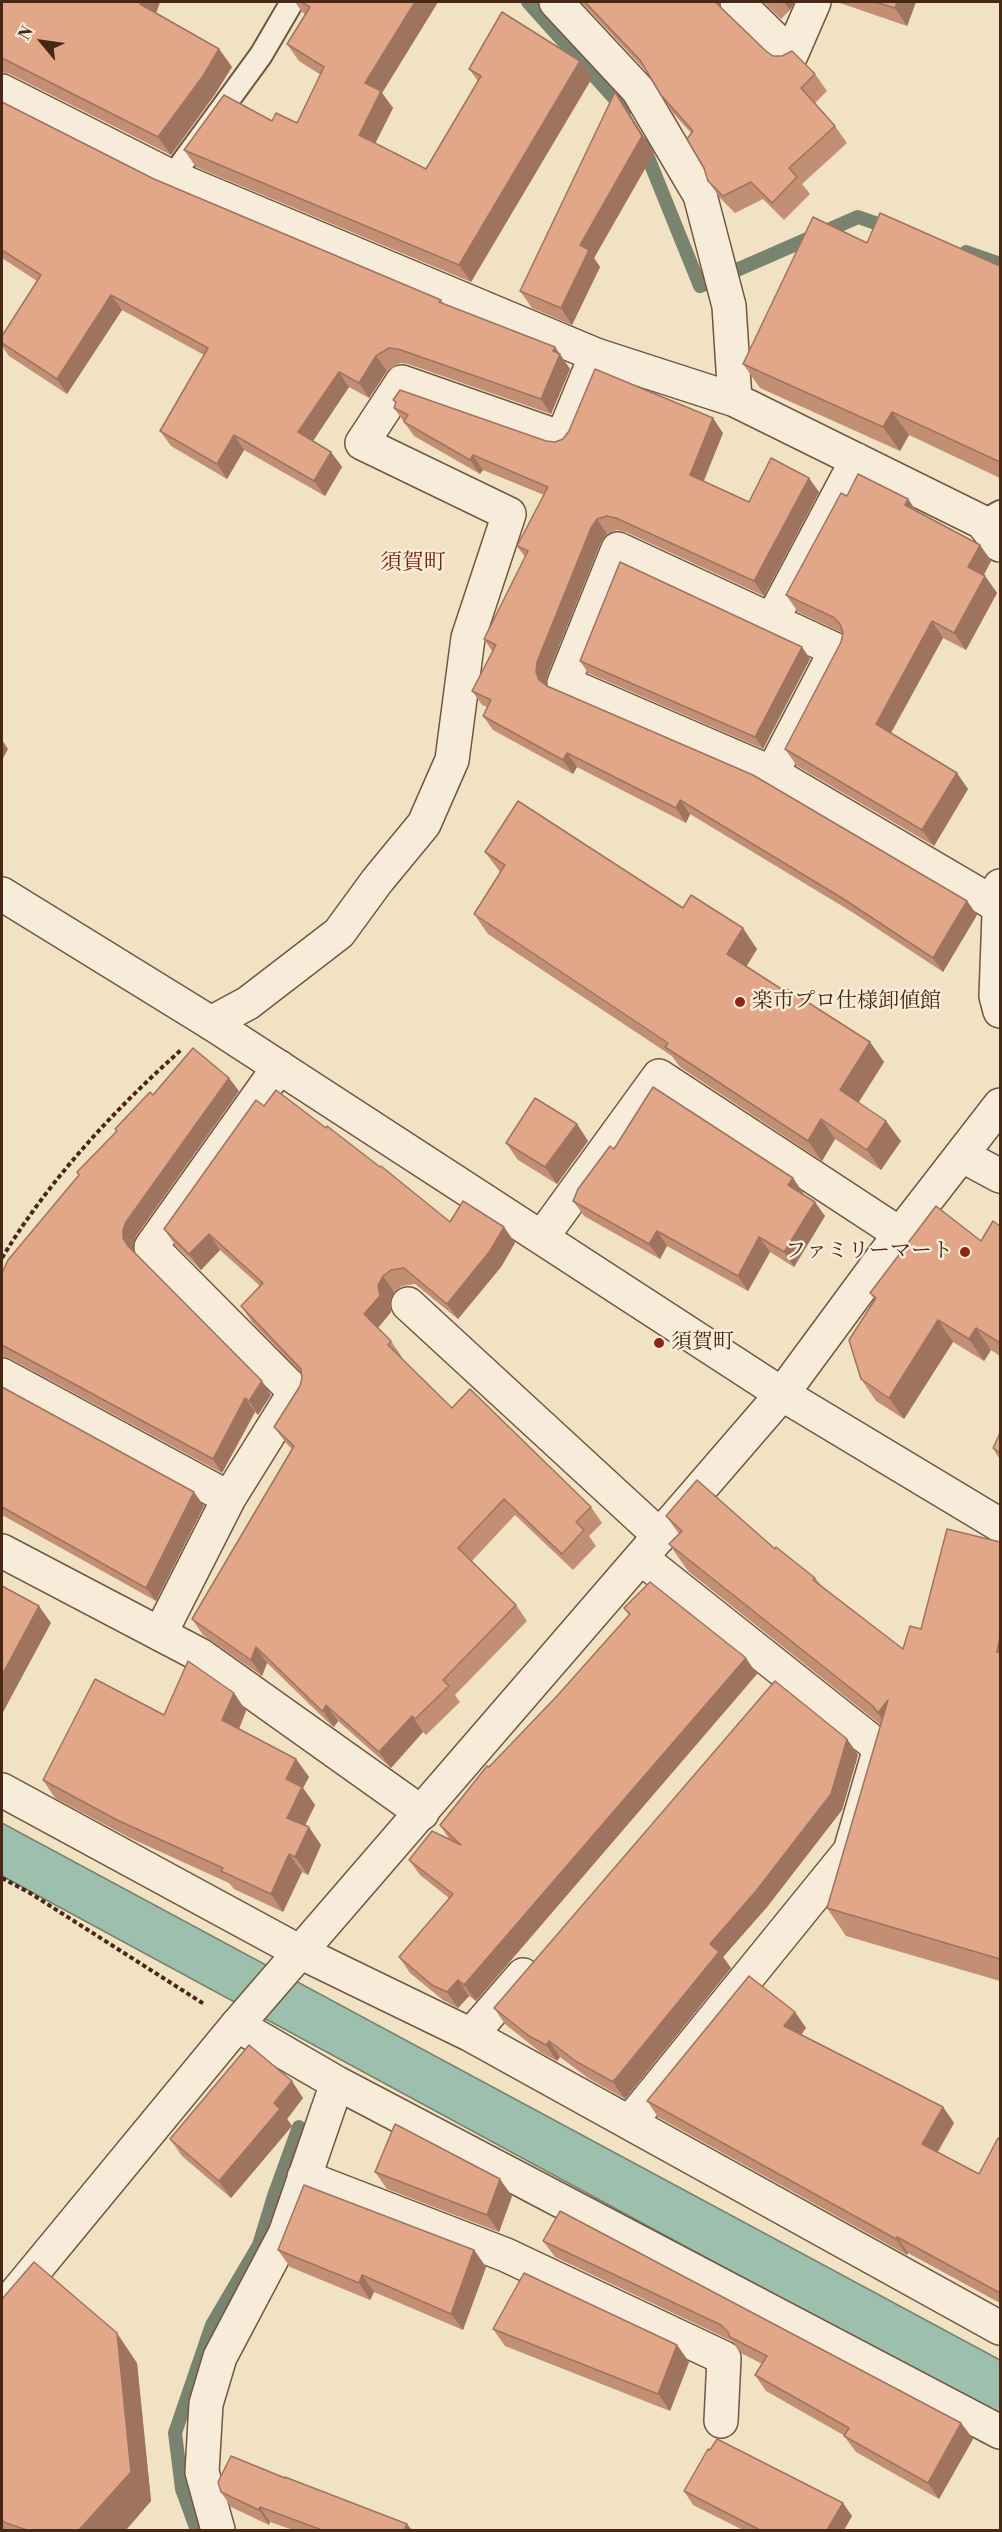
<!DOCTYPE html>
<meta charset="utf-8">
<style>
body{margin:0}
#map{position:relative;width:1002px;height:2532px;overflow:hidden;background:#f1e2c4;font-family:"Libre Bodoni",serif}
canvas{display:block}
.frame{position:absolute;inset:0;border:3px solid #472814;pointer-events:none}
.north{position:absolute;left:12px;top:12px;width:60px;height:60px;-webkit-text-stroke:4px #f6ecd9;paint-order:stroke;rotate:299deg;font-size:16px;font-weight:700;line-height:24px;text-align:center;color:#472814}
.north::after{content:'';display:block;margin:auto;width:21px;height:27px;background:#472814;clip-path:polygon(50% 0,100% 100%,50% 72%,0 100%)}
</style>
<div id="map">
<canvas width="1002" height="2532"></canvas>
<div class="frame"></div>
<div class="north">N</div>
</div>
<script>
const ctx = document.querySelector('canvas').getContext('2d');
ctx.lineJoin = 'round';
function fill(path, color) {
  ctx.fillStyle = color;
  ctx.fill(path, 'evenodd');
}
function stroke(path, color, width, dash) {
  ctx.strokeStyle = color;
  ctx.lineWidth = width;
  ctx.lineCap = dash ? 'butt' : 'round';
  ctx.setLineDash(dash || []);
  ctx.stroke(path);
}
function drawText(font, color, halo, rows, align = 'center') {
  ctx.font = font + ' "Libre Bodoni","Noto Serif JP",serif';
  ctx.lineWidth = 5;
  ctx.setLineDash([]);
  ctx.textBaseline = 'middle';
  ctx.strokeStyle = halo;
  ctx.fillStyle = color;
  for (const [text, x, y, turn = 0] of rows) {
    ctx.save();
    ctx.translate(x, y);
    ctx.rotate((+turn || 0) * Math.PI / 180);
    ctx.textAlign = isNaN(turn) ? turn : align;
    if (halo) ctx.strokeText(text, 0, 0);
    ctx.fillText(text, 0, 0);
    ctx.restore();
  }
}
const water = new Path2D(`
 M 2,1823 L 1000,2360 L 1000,2417 L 2,1876 Z`);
fill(water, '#9cbfae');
stroke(water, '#7a8370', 1.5);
stroke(new Path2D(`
 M 528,2 L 625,110
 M 643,145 L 700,286 L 858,217 L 893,229
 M 966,252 L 1000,264
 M 197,2530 L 182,2489 L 175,2433 L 212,2325 L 259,2245 L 274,2196 L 299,2127`), '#7a8370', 14);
const service = new Path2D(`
 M 172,177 L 261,55 L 292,2
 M 982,522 L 1000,512`);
const minor = new Path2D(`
 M 556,2 L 638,90 L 700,195 L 729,306 L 735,400
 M 737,2 L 791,55 L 814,2
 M 2,91 L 172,177 L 596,355 L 735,400 L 982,522 L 1000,545
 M 772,620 L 857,460
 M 772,773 L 836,650 L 618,549 L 564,683 L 772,773 L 1000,907
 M 1000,886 L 996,996 L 1000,1011
 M 211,1023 L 248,1003 L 339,933 L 377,881 L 424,824 L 452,760 L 468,638 L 509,514 L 362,443 L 402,382 L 562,438 L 596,355
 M 963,1156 L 1000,1176
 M 542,1237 L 659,1076 L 900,1234
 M 408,1304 L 660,1536
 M 2,1375 L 229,1498
 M 2,1551 L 200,1655 L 422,1813
 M 160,1634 L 229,1498 L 295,1392 L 151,1247 L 279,1067
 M 2,1790 L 300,1952 L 471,2035 L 1000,2328
 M 237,2025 L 337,2083 L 1000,2432
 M 471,2035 L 523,1975
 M 630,2122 L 850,1851 L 880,1748 L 641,1558
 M 304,2177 L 506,2255 L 724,2358 L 721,2421
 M 218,2530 L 202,2472 L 206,2404 L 220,2357 L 285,2234 L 337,2083`);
const tertiary = new Path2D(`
 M 2,894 L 211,1023 L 782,1394 L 1000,1525
 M 2,2310 L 237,2025 L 782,1394 L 900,1234 L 1000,1105`);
stroke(service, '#725640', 26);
stroke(minor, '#725640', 36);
stroke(tertiary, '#725640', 36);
stroke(new Path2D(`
 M 2,1258 C 49,1180 113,1111 181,1050
 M 2,1878 L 30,1893 L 204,2004`), '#472814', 4, [4.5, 3]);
stroke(service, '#f6ecd9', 22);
stroke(minor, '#f6ecd9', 33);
stroke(tertiary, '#f6ecd9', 33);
fill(new Path2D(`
 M 2,2 L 160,2 L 156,13 L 219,49 L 232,67 L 215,94 L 171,155 L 10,74 L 2,72 Z
 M 295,2 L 438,2 L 382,93 L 393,108 L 375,143 L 426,169 L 478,81 L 469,69 L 580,61 L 592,78 L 471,282 L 196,167 L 184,150 L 272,121 L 297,123 L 321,75 L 299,61 L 287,44 L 305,14 L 302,12 Z
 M 581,2 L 719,2 L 719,5 L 766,51 L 773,56 L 815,74 L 827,91 L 815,103 L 835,126 L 847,143 L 802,184 L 810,194 L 784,220 L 763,199 L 735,213 L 720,198 L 708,181 L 691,133 L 673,113 L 661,95 L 647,72 Z
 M 763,2 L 795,2 L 790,10 L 781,19 Z
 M 837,2 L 916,2 L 907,26 Z
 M 2,102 L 154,179 L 441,300 L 444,304 L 555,347 L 570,369 L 551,414 L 408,364 L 400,363 L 387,371 L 369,398 L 349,387 L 313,441 L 331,452 L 342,467 L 325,496 L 244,450 L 227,479 L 171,446 L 160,431 L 204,355 L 122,310 L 67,394 L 9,356 L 2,346 L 2,336 L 37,281 L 2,258 Z
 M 627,109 L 654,153 L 594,258 L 600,267 L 572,325 L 532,308 L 520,291 Z
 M 867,243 L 1000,266 L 1000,478 L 909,435 L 900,451 L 760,388 L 743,364 Z
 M 393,400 L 546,441 L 555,442 L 723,433 L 704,481 L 749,502 L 819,492 L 764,596 L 626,532 L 617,530 L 607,534 L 601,542 L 547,676 L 546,685 L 967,901 L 977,915 L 943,972 L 852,912 L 690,814 L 686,823 L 577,767 L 573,774 L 493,730 L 483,716 L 487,707 L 482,705 L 472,691 L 492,651 L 484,639 L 525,557 L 517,546 L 544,495 L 483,470 L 480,474 L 414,436 L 394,408 L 396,404 Z
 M 847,496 L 908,499 L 916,510 L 980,545 L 991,561 L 984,575 L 985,576 L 997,593 L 966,650 L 943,638 L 891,733 L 968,789 L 934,846 L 797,766 L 785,749 L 841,642 L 843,633 L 798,612 L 786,595 Z
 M 802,647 L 810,659 L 763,749 L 588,673 L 580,661 Z
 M 485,852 L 683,908 L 757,949 L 746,967 L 786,992 L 870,1042 L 884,1062 L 858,1102 L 901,1141 L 881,1170 L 835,1139 L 822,1161 L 680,1067 L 672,1056 L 488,934 L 474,914 L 500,872 Z
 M 239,1091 L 136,1236 L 133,1244 L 133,1251 L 271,1395 L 258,1415 L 255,1412 L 222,1473 L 11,1359 L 2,1356 L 2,1273 L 79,1175 L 77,1172 L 117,1131 L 115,1129 L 153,1095 Z
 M 264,1106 L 450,1222 L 504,1227 L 515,1243 L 501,1267 L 458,1319 L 415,1284 L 402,1286 L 394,1292 L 390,1300 L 391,1312 L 378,1328 L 391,1341 L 402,1357 L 401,1358 L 452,1408 L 591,1507 L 602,1523 L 589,1536 L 596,1546 L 573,1570 L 515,1515 L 472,1561 L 516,1605 L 527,1621 L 455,1695 L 460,1702 L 426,1735 L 423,1732 L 391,1768 L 338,1721 L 334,1727 L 332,1726 L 267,1663 L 262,1676 L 203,1635 L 192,1619 L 292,1449 L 286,1443 L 274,1427 L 300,1386 L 302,1378 L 302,1374 L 252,1322 L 241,1306 L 260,1286 L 220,1250 L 201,1270 L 175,1245 L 164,1229 Z
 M 577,1124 L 588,1141 L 557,1184 L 518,1160 L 506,1143 Z
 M 614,1149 L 793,1178 L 803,1193 L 803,1194 L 825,1216 L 794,1267 L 770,1252 L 748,1291 L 667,1246 L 660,1259 L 584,1216 L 573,1201 Z
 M 1000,1226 L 1000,1356 L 991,1350 L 984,1361 L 953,1342 L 904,1419 L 876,1401 L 861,1379 L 875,1300 L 870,1293 L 981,1241 Z
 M 2,1387 L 204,1506 L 156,1601 L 2,1515 Z
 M 1000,1433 L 1000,1460 L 993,1448 Z
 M 666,1516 L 775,1549 L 815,1578 L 821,1585 L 903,1649 L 1000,1542 L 1000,1981 L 846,1936 L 827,1908 L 881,1725 L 688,1571 L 669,1544 L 679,1534 Z
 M 624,1608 L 757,1674 L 476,2001 L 469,1996 L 458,2008 L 443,2000 L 410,1973 L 399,1957 L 449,1898 L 420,1875 L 409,1860 L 450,1840 L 440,1825 L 489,1767 L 557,1696 L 629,1615 Z
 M 234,1693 L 246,1711 L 239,1729 L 296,1759 L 309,1777 L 303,1788 L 315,1805 L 305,1825 L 321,1845 L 308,1875 L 302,1872 L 283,1912 L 234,1889 L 229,1883 L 130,1838 L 55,1798 L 43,1780 L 164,1715 Z
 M 847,1739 L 858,1755 L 842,1810 L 767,1907 L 723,1957 L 731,1968 L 625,2099 L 588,2078 L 560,2057 L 557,2061 L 540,2052 L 505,2024 L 494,2008 Z
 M 795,2012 L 806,2028 L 801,2035 L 943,2107 L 954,2123 L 938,2152 L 979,2174 L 1000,2140 L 1000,2303 L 908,2253 L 907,2255 L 658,2117 L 647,2101 Z
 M 303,2098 L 287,2119 L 292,2126 L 231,2198 L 182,2156 L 170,2139 Z
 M 375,2172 L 512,2196 L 499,2232 L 387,2189 Z
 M 543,2241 L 961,2423 L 973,2439 L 939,2499 L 856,2452 L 844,2436 L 845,2436 L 766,2391 L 755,2375 L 762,2364 L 741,2353 L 732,2341 L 555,2257 Z
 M 278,2250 L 474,2250 L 486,2267 L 463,2330 L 374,2292 L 370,2300 L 290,2267 Z
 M 2,2299 L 137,2363 L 151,2501 L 126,2530 L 2,2530 Z
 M 493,2329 L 677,2345 L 689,2362 L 670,2411 L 505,2346 Z
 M 684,2491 L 852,2516 L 844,2530 L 743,2530 L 693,2505 Z
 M 221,2492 L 412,2530 L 293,2530 L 270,2522 L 269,2525 L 231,2507 Z`), '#c28f75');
fill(new Path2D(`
 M 141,2 L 160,2 L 153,22 L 140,4 Z
 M 415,2 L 438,2 L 382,93 L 393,108 L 371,152 L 359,135 L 365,83 Z
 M 784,2 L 795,2 L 790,10 Z
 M 897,2 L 916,2 L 907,26 L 895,8 Z
 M 219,49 L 232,67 L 215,94 L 171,155 L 158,137 Z
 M 580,61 L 592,78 L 471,282 L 459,265 Z
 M 615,92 L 627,109 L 654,153 L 594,258 L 600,267 L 572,325 L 561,308 L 580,245 Z
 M 111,295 L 122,310 L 67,394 L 57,379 Z
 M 555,347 L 570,369 L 551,414 L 541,399 Z
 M 376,356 L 387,371 L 369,398 L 359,383 Z
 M 339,372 L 349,387 L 309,447 L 298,432 Z
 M 892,412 L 909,435 L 900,451 L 883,427 Z
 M 713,418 L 723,433 L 700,489 L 690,475 Z
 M 234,435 L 244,450 L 227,479 L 217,464 Z
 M 331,452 L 342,467 L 325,496 L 314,481 Z
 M 473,455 L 483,470 L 480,474 L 470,460 Z
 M 809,478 L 819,492 L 764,596 L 754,581 Z
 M 908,499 L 919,516 L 905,505 Z
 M 597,519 L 607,534 L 601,542 L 547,676 L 546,686 L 539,680 L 536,672 L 537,662 L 591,528 Z
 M 980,545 L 991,561 L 979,583 L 968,567 Z
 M 985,576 L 997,593 L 966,650 L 954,633 Z
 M 932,621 L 943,638 L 887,740 L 876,724 Z
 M 802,647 L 810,659 L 763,749 L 755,737 Z
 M 2,740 L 8,749 L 2,760 Z
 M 567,753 L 577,767 L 573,774 L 563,760 Z
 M 957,773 L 968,789 L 934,846 L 922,830 Z
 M 680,800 L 690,814 L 686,823 L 676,808 Z
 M 967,901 L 977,915 L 943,972 L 933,958 Z
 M 743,928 L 757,949 L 741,975 L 727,954 Z
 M 870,1042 L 884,1062 L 854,1110 L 840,1090 Z
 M 229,1078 L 239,1091 L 136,1236 L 133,1244 L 133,1252 L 123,1238 L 123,1230 L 126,1222 Z
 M 821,1119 L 835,1139 L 822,1161 L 808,1141 Z
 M 886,1121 L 901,1141 L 881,1170 L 867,1150 Z
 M 577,1124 L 588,1141 L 557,1184 L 545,1167 Z
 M 793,1178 L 803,1193 L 799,1200 L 788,1185 Z
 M 815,1202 L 825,1216 L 794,1267 L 784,1252 Z
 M 504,1227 L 515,1243 L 501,1267 L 458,1319 L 447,1304 Z
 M 657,1231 L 667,1246 L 660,1259 L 649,1244 Z
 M 209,1234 L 220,1250 L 201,1270 L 189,1254 Z
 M 759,1237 L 770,1252 L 748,1291 L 738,1276 Z
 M 383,1276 L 394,1292 L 390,1300 L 391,1312 L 376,1330 L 364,1314 Z
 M 938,1320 L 953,1342 L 904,1419 L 889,1398 Z
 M 976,1328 L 991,1350 L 984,1361 L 969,1339 Z
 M 262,1381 L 271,1395 L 258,1415 L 249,1401 Z
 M 245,1398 L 255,1412 L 222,1473 L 213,1459 Z
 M 194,1492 L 204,1506 L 156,1601 L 146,1588 Z
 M 39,1606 L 51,1623 L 2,1714 L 2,1675 Z
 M 1000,1637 L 1000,1657 L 997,1652 Z
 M 256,1647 L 267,1663 L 262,1676 L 251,1660 Z
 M 746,1658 L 757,1674 L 476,2001 L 464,1985 Z
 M 234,1693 L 246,1711 L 235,1738 L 222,1720 Z
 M 888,1700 L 897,1741 L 878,1713 Z
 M 326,1705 L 338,1721 L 334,1727 L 323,1711 Z
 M 412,1716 L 423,1732 L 391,1768 L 379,1752 Z
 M 847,1739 L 858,1755 L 842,1810 L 767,1907 L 723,1957 L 731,1968 L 625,2099 L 613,2082 L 710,1944 Z
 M 296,1759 L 309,1777 L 303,1788 L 315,1805 L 300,1836 L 287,1818 L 286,1779 Z
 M 309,1827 L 321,1845 L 308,1875 L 295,1857 Z
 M 289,1854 L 302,1872 L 283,1912 L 271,1894 Z
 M 458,1980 L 469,1996 L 458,2008 L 447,1992 Z
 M 795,2012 L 806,2028 L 795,2042 L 784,2026 Z
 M 549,2041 L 560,2057 L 557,2061 L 546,2045 Z
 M 292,2081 L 303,2098 L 287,2119 L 292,2126 L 231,2198 L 219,2181 L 274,2103 Z
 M 943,2107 L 954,2123 L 933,2159 L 922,2144 Z
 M 500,2179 L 512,2196 L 499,2232 L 487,2215 Z
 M 897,2237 L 908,2253 L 907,2255 L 896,2239 Z
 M 474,2250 L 486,2267 L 463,2330 L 451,2314 Z
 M 362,2275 L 374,2292 L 370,2300 L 359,2283 Z
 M 117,2333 L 137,2363 L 151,2501 L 126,2530 L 79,2530 Z
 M 677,2345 L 689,2362 L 670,2411 L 658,2394 Z
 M 961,2423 L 973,2439 L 939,2499 L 928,2483 Z
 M 843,2503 L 852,2516 L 844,2530 L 827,2530 Z
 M 260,2507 L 270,2522 L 269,2525 L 259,2510 Z
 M 407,2524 L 412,2530 L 404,2530 Z`), '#9e745f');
const building = new Path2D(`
 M 2,2 L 141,2 L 140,4 L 219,49 L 203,76 L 158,137 L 2,58 Z
 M 301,2 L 415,2 L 365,83 L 381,91 L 359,135 L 426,169 L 481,76 L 469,69 L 502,12 L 580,61 L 459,265 L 184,150 L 224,95 L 272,121 L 276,113 L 297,123 L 324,67 L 287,44 L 310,7 Z
 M 585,2 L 715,2 L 766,51 L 773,56 L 782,56 L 792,51 L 815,74 L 801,88 L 835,126 L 789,168 L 797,177 L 772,203 L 751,182 L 723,196 L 708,181 L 704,168 L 687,139 L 693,131 L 661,95 L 640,60 Z
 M 875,2 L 897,2 L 895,8 Z
 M 615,92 L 642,136 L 580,245 L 589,250 L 561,308 L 520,291 Z
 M 2,102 L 154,179 L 441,300 L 439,302 L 555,347 L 553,351 L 560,354 L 541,399 L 398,349 L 389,348 L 376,356 L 359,383 L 339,372 L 298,432 L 331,452 L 314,481 L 234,435 L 217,464 L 160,431 L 208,348 L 111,295 L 57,379 L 2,343 L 2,336 L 41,275 L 2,250 Z
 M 880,213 L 1000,266 L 1000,462 L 892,412 L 883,427 L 743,364 L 813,217 L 867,243 Z
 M 595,369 L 713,418 L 690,475 L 749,502 L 771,458 L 809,478 L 754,581 L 616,518 L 607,516 L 597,519 L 591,528 L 537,662 L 536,672 L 539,680 L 547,686 L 753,775 L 967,901 L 933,958 L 842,898 L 680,800 L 676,808 L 567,753 L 563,760 L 483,716 L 491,700 L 472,691 L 496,645 L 484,639 L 528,551 L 517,546 L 548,487 L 473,455 L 470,460 L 404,422 L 408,415 L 394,408 L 396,402 L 393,400 L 400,390 L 546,441 L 555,442 L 563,439 L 569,431 Z
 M 858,474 L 908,499 L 905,505 L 980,545 L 968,567 L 985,576 L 954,633 L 932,621 L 876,724 L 957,773 L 922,830 L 785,749 L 841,642 L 843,633 L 840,624 L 833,617 L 786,595 L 841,493 L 847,496 Z
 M 620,562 L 802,647 L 755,737 L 580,661 Z
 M 518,801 L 683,908 L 691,895 L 743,928 L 727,954 L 786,992 L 787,989 L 870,1042 L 840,1090 L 886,1121 L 867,1150 L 821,1119 L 808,1141 L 665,1047 L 668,1043 L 474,914 L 505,865 L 485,852 Z
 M 193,1048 L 229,1078 L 126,1222 L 123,1230 L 123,1238 L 128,1246 L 262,1381 L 249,1401 L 245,1398 L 213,1459 L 2,1345 L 2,1273 L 8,1260 L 79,1175 L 77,1172 L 117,1131 L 115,1129 L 150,1092 L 153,1095 Z
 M 653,1087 L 793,1178 L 788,1185 L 815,1202 L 784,1252 L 759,1237 L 738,1276 L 657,1231 L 649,1244 L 573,1201 L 578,1189 L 610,1146 L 614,1149 Z
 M 276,1090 L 326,1128 L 327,1126 L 380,1167 L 381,1166 L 450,1222 L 463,1201 L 504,1227 L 490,1251 L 447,1304 L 404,1268 L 391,1270 L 383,1276 L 378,1285 L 380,1296 L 364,1314 L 391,1341 L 388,1345 L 452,1408 L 470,1389 L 591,1507 L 576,1522 L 584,1530 L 562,1554 L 504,1499 L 458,1548 L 516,1605 L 443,1680 L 449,1686 L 415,1719 L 412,1716 L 379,1752 L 326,1705 L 323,1711 L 321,1710 L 256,1647 L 251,1660 L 192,1619 L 294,1446 L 274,1427 L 300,1386 L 302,1378 L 301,1369 L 241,1306 L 263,1283 L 209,1234 L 189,1254 L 164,1229 L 256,1100 L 264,1106 Z
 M 535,1098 L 577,1124 L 545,1167 L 506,1143 Z
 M 936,1206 L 981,1241 L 993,1221 L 1000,1226 L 1000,1343 L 976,1328 L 969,1339 L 938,1320 L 889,1398 L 861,1379 L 849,1340 L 876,1298 L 870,1293 Z
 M 2,1387 L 194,1492 L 146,1588 L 2,1507 Z
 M 1000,1433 L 1000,1453 L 993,1448 Z
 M 697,1480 L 775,1549 L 776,1547 L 815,1578 L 813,1580 L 903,1649 L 910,1626 L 921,1629 L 947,1529 L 1000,1542 L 1000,1637 L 997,1652 L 1000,1653 L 1000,1959 L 827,1908 L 888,1700 L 878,1713 L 873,1706 L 669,1544 L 682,1531 L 666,1516 Z
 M 650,1582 L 746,1658 L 464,1985 L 458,1980 L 447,1992 L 432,1985 L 399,1957 L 453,1894 L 409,1860 L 432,1831 L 461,1845 L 440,1825 L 487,1766 L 489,1767 L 557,1696 L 630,1614 L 624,1608 Z
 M 2,1586 L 39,1606 L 2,1675 Z
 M 188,1661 L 234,1693 L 222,1720 L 296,1759 L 286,1779 L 302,1787 L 287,1818 L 309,1827 L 295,1857 L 289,1854 L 271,1894 L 221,1871 L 223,1868 L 117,1820 L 43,1780 L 95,1679 L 164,1715 Z
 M 775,1681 L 847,1739 L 831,1794 L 756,1891 L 710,1944 L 719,1952 L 613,2082 L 577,2062 L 549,2041 L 546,2045 L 529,2036 L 494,2008 Z
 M 749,1976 L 795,2012 L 784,2026 L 943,2107 L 922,2144 L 979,2174 L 998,2138 L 1000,2140 L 1000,2293 L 897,2237 L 896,2239 L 647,2101 Z
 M 249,2045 L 292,2081 L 274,2103 L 280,2109 L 219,2181 L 170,2139 Z
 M 395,2124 L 500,2179 L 487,2215 L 375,2172 Z
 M 304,2185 L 474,2250 L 451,2314 L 362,2275 L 359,2283 L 278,2250 Z
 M 560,2211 L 961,2423 L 928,2483 L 844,2436 L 849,2428 L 755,2375 L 767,2356 L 730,2337 L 728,2332 L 721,2325 L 543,2241 Z
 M 34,2262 L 117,2333 L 131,2472 L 79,2530 L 27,2530 L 6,2523 L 2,2520 L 2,2299 Z
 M 524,2273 L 677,2345 L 658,2394 L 493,2329 Z
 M 717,2439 L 843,2503 L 827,2530 L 760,2530 L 684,2491 L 708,2449 L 710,2450 Z
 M 231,2456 L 285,2478 L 285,2477 L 407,2524 L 404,2530 L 322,2530 L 260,2507 L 259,2510 L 221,2492 L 218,2482 Z`);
fill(building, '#e2a688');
stroke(building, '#9e745f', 1.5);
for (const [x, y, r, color] of [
 [740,1002,6,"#8f2418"],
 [965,1252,6,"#8f2418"],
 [659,1343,6,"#8f2418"]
]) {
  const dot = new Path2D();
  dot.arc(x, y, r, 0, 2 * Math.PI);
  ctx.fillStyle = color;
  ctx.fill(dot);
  stroke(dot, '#f6ecd9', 2);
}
drawText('21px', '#472814', '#f6ecd9', [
 ["楽市プロ仕様卸値館",752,1002],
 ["ファミリーマート",953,1252,"right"],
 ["須賀町",671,1343]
], 'left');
drawText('22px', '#7a1f14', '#f6ecd9', [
 ["須賀町",413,564]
]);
</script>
